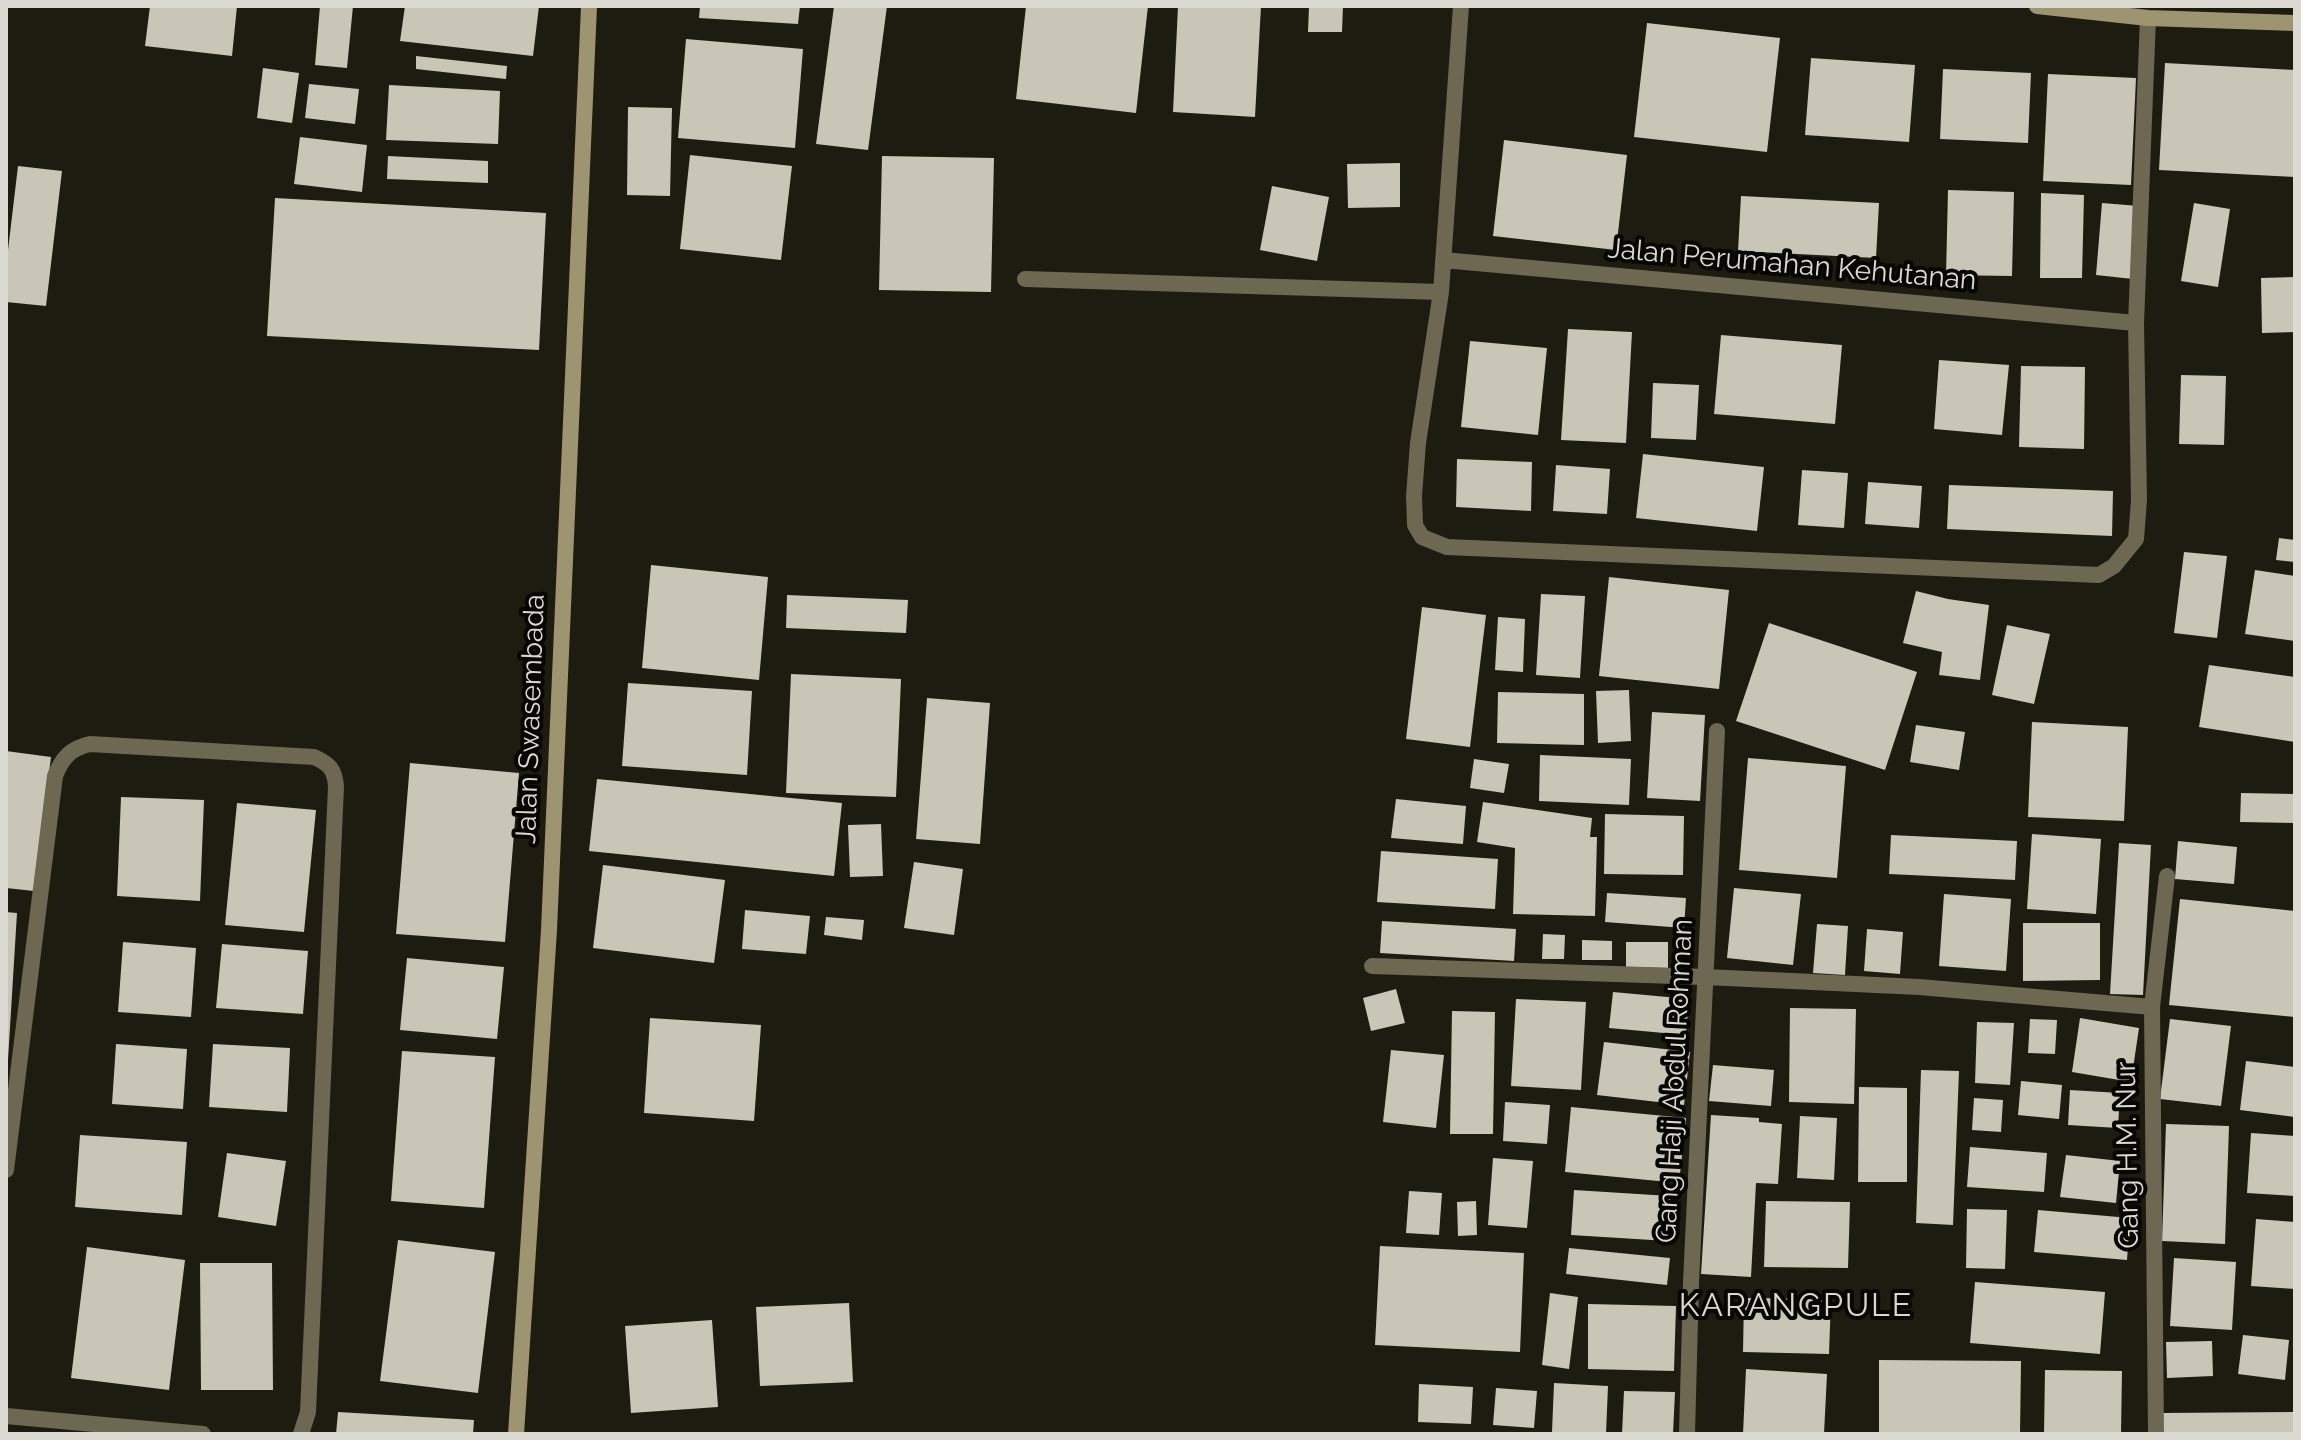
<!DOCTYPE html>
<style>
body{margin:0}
#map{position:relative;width:2301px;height:1440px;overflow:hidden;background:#1e1b11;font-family:Raleway,sans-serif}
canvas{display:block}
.frame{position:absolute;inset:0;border:8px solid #dbd9d2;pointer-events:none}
</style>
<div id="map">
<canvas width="2301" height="1440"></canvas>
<div class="frame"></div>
</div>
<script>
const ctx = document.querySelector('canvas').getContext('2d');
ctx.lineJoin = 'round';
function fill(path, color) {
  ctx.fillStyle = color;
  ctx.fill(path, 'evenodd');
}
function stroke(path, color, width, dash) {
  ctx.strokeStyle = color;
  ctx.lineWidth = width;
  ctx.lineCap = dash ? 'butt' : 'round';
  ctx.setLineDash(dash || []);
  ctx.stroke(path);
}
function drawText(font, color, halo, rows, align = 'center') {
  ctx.font = font + ' Raleway,sans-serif';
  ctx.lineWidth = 8;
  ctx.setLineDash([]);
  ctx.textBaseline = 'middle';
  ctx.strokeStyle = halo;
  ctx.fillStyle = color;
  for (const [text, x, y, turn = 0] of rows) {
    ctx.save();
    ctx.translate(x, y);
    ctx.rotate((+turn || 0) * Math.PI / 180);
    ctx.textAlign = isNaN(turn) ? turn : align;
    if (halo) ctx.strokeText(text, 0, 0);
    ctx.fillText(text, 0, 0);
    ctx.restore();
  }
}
fill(new Path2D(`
 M 150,6 L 237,6 L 232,56 L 145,46 Z
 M 320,6 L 353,6 L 347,68 L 315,65 Z
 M 405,6 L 539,6 L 533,56 L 400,41 Z
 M 700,6 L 800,6 L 798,24 L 699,18 Z
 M 834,6 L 887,6 L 868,150 L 816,144 Z
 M 1026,6 L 1148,6 L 1136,113 L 1016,99 Z
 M 1178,6 L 1261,6 L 1255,117 L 1173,112 Z
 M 1309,6 L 1343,6 L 1342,32 L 1308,32 Z
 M 1647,23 L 1780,38 L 1767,152 L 1634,137 Z
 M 686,39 L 803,49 L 795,148 L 678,138 Z
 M 416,56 L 507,66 L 506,79 L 416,69 Z
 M 1811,58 L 1915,65 L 1909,142 L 1805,135 Z
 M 2165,63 L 2295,70 L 2295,177 L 2159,170 Z
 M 263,68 L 299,73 L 292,123 L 257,118 Z
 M 1943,69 L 2031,73 L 2028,143 L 1940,139 Z
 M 2048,74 L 2136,78 L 2131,185 L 2043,181 Z
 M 309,84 L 359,89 L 355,124 L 305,118 Z
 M 389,85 L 500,91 L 498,144 L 386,140 Z
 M 628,107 L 672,108 L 670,196 L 627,195 Z
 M 300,137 L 367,145 L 362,192 L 294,184 Z
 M 1504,140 L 1627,155 L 1616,250 L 1493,236 Z
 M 690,155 L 792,166 L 781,260 L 680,249 Z
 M 388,156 L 488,161 L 488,183 L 387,179 Z
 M 882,156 L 994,158 L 991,292 L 879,290 Z
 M 1400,163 L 1400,207 L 1348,208 L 1347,164 Z
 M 18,166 L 62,171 L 46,306 L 6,302 L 6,267 Z
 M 1272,186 L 1329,197 L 1317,261 L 1260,250 Z
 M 1948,190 L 2014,192 L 2012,276 L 1946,275 Z
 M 2041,193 L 2084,195 L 2082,278 L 2040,278 Z
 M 1741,196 L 1879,203 L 1876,258 L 1738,251 Z
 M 275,198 L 546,213 L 539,350 L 267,336 Z
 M 2102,203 L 2139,206 L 2133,279 L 2096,275 Z
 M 2194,203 L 2230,209 L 2218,287 L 2181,281 Z
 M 2295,277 L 2295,332 L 2262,333 L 2261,278 Z
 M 1568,329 L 1632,332 L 1626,443 L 1561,440 Z
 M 1721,335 L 1842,345 L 1835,424 L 1714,414 Z
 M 1470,341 L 1547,348 L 1538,435 L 1461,427 Z
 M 1939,360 L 2009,365 L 2002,435 L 1934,429 Z
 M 2021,366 L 2085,367 L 2084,449 L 2019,447 Z
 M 2181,375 L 2226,376 L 2224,445 L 2179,444 Z
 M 1653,383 L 1699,385 L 1696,440 L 1651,438 Z
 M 1643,454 L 1764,467 L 1757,531 L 1636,518 Z
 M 1457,459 L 1532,462 L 1531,511 L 1456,507 Z
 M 1556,465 L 1610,469 L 1607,514 L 1553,511 Z
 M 1802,470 L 1848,473 L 1844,528 L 1798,525 Z
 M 1868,482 L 1922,486 L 1919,528 L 1865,524 Z
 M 1949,485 L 2113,491 L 2112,536 L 1947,529 Z
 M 2279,538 L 2295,540 L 2295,562 L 2276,560 Z
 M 2184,552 L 2227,556 L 2217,638 L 2174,633 Z
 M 651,565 L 768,577 L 759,680 L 642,668 Z
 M 2255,570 L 2295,576 L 2295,641 L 2245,634 Z
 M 1609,577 L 1729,590 L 1719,689 L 1599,676 Z
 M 1916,591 L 1948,599 L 1989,605 L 1980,680 L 1939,675 L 1942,652 L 1903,643 Z
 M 1541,594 L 1585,596 L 1580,678 L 1536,675 Z
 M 787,595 L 908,600 L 906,633 L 786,628 Z
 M 1422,607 L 1486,615 L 1470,747 L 1406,739 Z
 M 1498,617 L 1525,619 L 1523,672 L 1495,670 Z
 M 1769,623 L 1917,672 L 1885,770 L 1736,721 Z
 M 2007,625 L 2050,634 L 2034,704 L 1992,695 Z
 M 2209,665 L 2295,677 L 2295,742 L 2199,727 Z
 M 791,674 L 901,679 L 896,797 L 786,793 Z
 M 628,683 L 752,691 L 747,775 L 622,766 Z
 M 1629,690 L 1631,741 L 1598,743 L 1596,691 Z
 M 1498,692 L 1584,694 L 1584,745 L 1497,743 Z
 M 927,698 L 990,703 L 980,844 L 916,839 Z
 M 1652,712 L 1705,715 L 1700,801 L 1647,798 Z
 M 2032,722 L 2128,727 L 2124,821 L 2028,817 Z
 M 1916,725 L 1965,732 L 1959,770 L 1910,762 Z
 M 6,751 L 51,757 L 34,891 L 6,888 Z
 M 1540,755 L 1631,759 L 1629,805 L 1539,801 Z
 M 1748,758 L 1846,766 L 1837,878 L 1739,870 Z
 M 1474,759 L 1509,764 L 1504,793 L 1470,788 Z
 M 410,763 L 519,773 L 505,942 L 396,934 Z
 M 597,779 L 842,803 L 834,876 L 589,851 Z
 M 2241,793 L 2295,794 L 2295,823 L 2240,822 Z
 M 121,797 L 204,800 L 200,901 L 117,896 Z
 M 1396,799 L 1466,806 L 1463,844 L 1391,838 Z
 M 1483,802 L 1592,818 L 1590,837 L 1597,837 L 1595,916 L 1513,914 L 1515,848 L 1477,842 Z
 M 237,803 L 316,810 L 304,932 L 225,925 Z
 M 1605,814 L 1684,816 L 1683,875 L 1604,874 Z
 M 881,824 L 883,876 L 850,877 L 848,825 Z
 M 2032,834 L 2101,839 L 2096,914 L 2027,909 Z
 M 1891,835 L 2017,841 L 2015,880 L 1889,874 Z
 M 2178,841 L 2237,847 L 2234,884 L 2175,879 Z
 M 2119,843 L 2151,845 L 2143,995 L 2110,994 Z
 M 1381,851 L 1498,859 L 1495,909 L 1377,902 Z
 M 914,862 L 963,869 L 954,935 L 904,928 Z
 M 603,865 L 725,880 L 714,963 L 593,948 Z
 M 1734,888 L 1801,894 L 1793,965 L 1727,958 Z
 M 1607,893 L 1686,898 L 1684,928 L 1605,922 Z
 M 1944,894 L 2011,899 L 2006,971 L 1939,966 Z
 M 2180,899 L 2295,911 L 2295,1017 L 2169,1005 Z
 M 745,910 L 810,916 L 806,954 L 742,949 Z
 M 6,912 L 17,913 L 8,1060 L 6,1060 Z
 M 826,917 L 864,920 L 862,940 L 824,935 Z
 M 1382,921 L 1516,929 L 1514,961 L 1380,953 Z
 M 2023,923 L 2100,923 L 2100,980 L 2023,981 Z
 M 1817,924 L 1848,926 L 1845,975 L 1813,973 Z
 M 1867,929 L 1903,932 L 1900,974 L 1864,971 Z
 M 1543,934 L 1565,935 L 1564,959 L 1542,959 Z
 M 1582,940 L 1612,941 L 1612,960 L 1582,960 Z
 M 123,942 L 196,948 L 191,1017 L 118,1012 Z
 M 1626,942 L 1668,942 L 1668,968 L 1626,967 Z
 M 222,944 L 308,951 L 303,1014 L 216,1008 Z
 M 407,958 L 504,967 L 497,1039 L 400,1030 Z
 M 1396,989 L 1405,1023 L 1371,1031 L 1363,998 Z
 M 1613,992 L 1689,999 L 1686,1035 L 1609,1028 Z
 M 1516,999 L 1586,1002 L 1581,1090 L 1511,1086 Z
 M 1790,1008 L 1856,1009 L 1854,1104 L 1789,1102 Z
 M 1452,1011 L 1495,1012 L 1493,1134 L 1450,1134 Z
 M 650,1018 L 761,1025 L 754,1121 L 644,1113 Z
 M 2080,1018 L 2139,1028 L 2131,1082 L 2072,1072 Z
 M 2030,1019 L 2057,1020 L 2055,1054 L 2028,1053 Z
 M 2170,1019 L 2231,1026 L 2221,1106 L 2160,1099 Z
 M 1977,1022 L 2014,1023 L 2010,1085 L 1975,1083 Z
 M 1604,1042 L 1690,1052 L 1684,1105 L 1597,1095 Z
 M 116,1044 L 187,1049 L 183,1109 L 112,1104 Z
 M 213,1044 L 290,1048 L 287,1112 L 209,1107 Z
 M 1391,1050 L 1444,1055 L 1436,1128 L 1383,1122 Z
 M 402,1051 L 495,1057 L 484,1208 L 391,1201 Z
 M 2246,1061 L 2295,1067 L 2295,1117 L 2240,1110 Z
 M 1713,1065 L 1774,1070 L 1771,1106 L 1709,1101 Z
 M 1921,1070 L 1959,1071 L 1953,1225 L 1916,1223 Z
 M 2021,1081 L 2062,1085 L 2059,1119 L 2018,1115 Z
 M 1859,1087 L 1907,1088 L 1907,1182 L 1858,1182 Z
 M 2070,1090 L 2120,1093 L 2118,1128 L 2068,1125 Z
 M 1974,1098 L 2003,1100 L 2001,1132 L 1972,1130 Z
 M 1505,1102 L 1550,1105 L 1547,1144 L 1503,1141 Z
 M 1571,1107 L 1686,1118 L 1679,1183 L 1565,1172 Z
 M 1711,1115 L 1759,1118 L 1759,1122 L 1782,1124 L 1778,1184 L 1756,1183 L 1751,1277 L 1701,1274 Z
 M 1800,1116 L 1837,1118 L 1834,1180 L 1797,1178 Z
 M 2166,1124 L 2229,1126 L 2225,1244 L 2162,1241 Z
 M 2251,1133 L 2295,1136 L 2295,1196 L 2247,1193 Z
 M 80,1135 L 187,1142 L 182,1215 L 75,1207 Z
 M 1970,1147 L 2047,1153 L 2044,1192 L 1967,1187 Z
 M 227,1153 L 286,1161 L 276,1226 L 218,1217 Z
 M 2066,1155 L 2120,1161 L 2116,1203 L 2060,1197 Z
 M 1493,1158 L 1533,1161 L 1527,1228 L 1488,1225 Z
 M 1574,1190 L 1670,1196 L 1668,1241 L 1571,1235 Z
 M 1409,1191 L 1442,1193 L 1439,1235 L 1406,1233 Z
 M 1476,1201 L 1477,1235 L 1458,1236 L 1457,1202 Z
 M 1766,1201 L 1850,1202 L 1848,1268 L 1764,1267 Z
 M 1967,1209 L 2007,1210 L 2005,1269 L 1966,1268 Z
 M 2038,1210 L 2130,1218 L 2127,1260 L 2034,1252 Z
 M 2256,1219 L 2295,1222 L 2295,1289 L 2251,1286 Z
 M 398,1240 L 495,1252 L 478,1393 L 380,1381 Z
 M 1380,1246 L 1524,1253 L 1520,1352 L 1375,1345 Z
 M 87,1247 L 185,1260 L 169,1390 L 71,1378 Z
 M 1569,1248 L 1670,1258 L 1667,1285 L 1566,1274 Z
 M 2174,1258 L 2236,1262 L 2232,1330 L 2170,1326 Z
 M 200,1263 L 272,1263 L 273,1390 L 201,1390 Z
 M 1975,1282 L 2105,1292 L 2100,1354 L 1970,1343 Z
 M 1550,1293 L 1578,1297 L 1569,1369 L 1542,1365 Z
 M 1744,1298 L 1831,1299 L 1829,1354 L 1743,1352 Z
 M 849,1303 L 853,1382 L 760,1386 L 756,1307 Z
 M 1588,1304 L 1676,1306 L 1674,1371 L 1588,1369 Z
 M 712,1320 L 718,1407 L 631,1413 L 625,1326 Z
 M 2243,1335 L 2289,1340 L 2285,1380 L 2238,1374 Z
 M 2212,1341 L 2213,1376 L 2167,1378 L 2166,1342 Z
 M 1879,1360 L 2021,1361 L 2020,1434 L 1879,1434 Z
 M 1746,1369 L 1827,1374 L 1824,1434 L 1743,1434 Z
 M 2045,1370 L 2122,1371 L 2121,1434 L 2044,1434 Z
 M 1554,1383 L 1608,1386 L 1606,1434 L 1552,1432 Z
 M 1419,1384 L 1473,1387 L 1471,1424 L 1418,1422 Z
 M 1496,1388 L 1537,1391 L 1534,1428 L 1493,1425 Z
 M 1624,1391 L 1675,1392 L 1673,1434 L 1622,1434 Z
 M 338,1412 L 474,1420 L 473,1434 L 336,1434 Z
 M 2295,1412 L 2295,1434 L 2162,1434 L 2162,1413 Z`), '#c9c5b7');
stroke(new Path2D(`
 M 1461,6 L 1441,292 L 1418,443 L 1414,496 L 1415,525 L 1422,537 L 1447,547 L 2099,575 L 2114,566 L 2136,539 L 2139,500 L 2136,323 L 2148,18
 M 1443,260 L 2136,323
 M 1025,279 L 1441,292
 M 1372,966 L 1706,977 L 1919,987 L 2152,1007
 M 6,1170 L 55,776 C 62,758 71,748 90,744 L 314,757 C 330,764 335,770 336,787 L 308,1412 L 301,1434
 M 6,1416 L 203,1434
 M 1687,1434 L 1691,1283 L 1717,731
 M 2156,1434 L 2152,1007 L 2167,876`), '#6d6852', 16);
stroke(new Path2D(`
 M 2037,6 L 2148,18 L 2295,23
 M 516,1434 L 549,930 L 589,6`), '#9d9470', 16);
drawText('28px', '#dbd9d2', '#070603', [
 ["Jalan Perumahan Kehutanan",1792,265,5],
 ["Jalan Swasembada",531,719,-88],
 ["Gang Haji Abdul Rohman",1675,1081,-87],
 ["Gang H.M. Nur",2128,1155,-91]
]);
ctx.letterSpacing = '2px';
drawText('32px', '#dbd8c9', '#070603', [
 ["KARANGPULE",1796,1306]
]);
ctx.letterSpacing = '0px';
</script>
